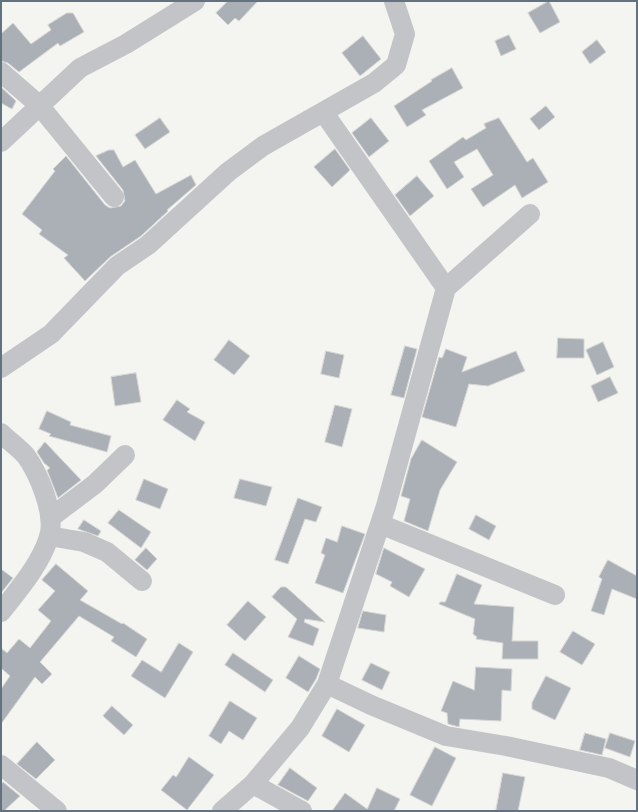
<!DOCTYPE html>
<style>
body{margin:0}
#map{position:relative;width:638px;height:812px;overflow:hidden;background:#f4f4f0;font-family:"Archivo Narrow",sans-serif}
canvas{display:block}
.frame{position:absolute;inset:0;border:2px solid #647180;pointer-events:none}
</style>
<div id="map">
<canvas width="638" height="812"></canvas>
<div class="frame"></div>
</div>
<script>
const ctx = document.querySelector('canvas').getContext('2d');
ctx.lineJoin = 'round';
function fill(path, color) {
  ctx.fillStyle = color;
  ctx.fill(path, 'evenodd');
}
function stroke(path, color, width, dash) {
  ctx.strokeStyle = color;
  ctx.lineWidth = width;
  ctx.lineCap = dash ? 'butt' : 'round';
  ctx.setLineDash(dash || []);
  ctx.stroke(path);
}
const building = new Path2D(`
 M 228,1 L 258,1 L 239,21 L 235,18 L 228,25 L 216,13 Z
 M 549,1 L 560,22 L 540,33 L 528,13 Z
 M 67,13 L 73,13 L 84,32 L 60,46 L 58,43 L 19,72 L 8,63 L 1,61 L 1,34 L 13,23 L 31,44 L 51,30 L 48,25 Z
 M 509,35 L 516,49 L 501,56 L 495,41 Z
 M 363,36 L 381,59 L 360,76 L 342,53 Z
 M 597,40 L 606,52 L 590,64 L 582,52 Z
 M 452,68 L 463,88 L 422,110 L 426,115 L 407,127 L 394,106 L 432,81 L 431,80 Z
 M 1,87 L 16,101 L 12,109 L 1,103 Z
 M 546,106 L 555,117 L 539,130 L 530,119 Z
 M 160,118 L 170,132 L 145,149 L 135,135 Z
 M 371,118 L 389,141 L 369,157 L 352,133 Z
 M 499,118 L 527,162 L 533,158 L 548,182 L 522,198 L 515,185 L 483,207 L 471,189 L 493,175 L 477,149 L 454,162 L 464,177 L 447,189 L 429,161 L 463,137 L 466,140 L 486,128 L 484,124 Z
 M 335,149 L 350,170 L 332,187 L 314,167 Z
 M 109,150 L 114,150 L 123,167 L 135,160 L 156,194 L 191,175 L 196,185 L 167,210 L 168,211 L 141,236 L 110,257 L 85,281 L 64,258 L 68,255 L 39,234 L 42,230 L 22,214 L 55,171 L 53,169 L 66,156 L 105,205 L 110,208 L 121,206 L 125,201 L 123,190 L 96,156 Z
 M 417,176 L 434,196 L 410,216 L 395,195 Z
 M 558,338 L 584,339 L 584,358 L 557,358 Z
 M 229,340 L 250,356 L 234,375 L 214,360 Z
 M 603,342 L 614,367 L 597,375 L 586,350 Z
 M 405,346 L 417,349 L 404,398 L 391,395 Z
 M 446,349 L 467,357 L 462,372 L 516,351 L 525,371 L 488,386 L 469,384 L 456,427 L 422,417 L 439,357 L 442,358 Z
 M 326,351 L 344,355 L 339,378 L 321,374 Z
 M 136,373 L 141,402 L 115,406 L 111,377 Z
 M 610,377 L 618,393 L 598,402 L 591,386 Z
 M 177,400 L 190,409 L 187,412 L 205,422 L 195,441 L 163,420 Z
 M 335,405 L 352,409 L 342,447 L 325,442 Z
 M 47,411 L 71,422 L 70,425 L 111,436 L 107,452 L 49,436 L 51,434 L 39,429 Z
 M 422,440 L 457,462 L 440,490 L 428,531 L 404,521 L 410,499 L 401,496 L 411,459 Z
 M 45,442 L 81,480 L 58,498 L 47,470 L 50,468 L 44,463 L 37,452 Z
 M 144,479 L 168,489 L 160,509 L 136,500 Z
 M 240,479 L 272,487 L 266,506 L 234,498 Z
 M 298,498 L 322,507 L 316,522 L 305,519 L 288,564 L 275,560 Z
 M 119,510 L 151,532 L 141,548 L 108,523 Z
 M 476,515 L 496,526 L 489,540 L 469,529 Z
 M 84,520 L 101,531 L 98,536 L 78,529 Z
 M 342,526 L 365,534 L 343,593 L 315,583 L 325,555 L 321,553 L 326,538 L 337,542 Z
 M 146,548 L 157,559 L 147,570 L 135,560 Z
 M 384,548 L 425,569 L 409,597 L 390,586 L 392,582 L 376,574 Z
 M 608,560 L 637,576 L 637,599 L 612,589 L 604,615 L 591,611 L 602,579 L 599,577 Z
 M 56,564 L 88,591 L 80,600 L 122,624 L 123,623 L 147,639 L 136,657 L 111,641 L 114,637 L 79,616 L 40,662 L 52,674 L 42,684 L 35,677 L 1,724 L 1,689 L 10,676 L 1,668 L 1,648 L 7,653 L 19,639 L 30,648 L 51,621 L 38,610 L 55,591 L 42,580 Z
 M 1,569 L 13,578 L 1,593 Z
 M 457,574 L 482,585 L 474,604 L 514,607 L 512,641 L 538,641 L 538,659 L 502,659 L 503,643 L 476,639 L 477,637 L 473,634 L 475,619 L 439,604 L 440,602 L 445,602 Z
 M 281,587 L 286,587 L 325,622 L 305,619 L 304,622 L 319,629 L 313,646 L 288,637 L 297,619 L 272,597 Z
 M 248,601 L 266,617 L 245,641 L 227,625 Z
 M 363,611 L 386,615 L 384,632 L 358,628 Z
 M 573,631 L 595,644 L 582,665 L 560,652 Z
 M 179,643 L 193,652 L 165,698 L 131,676 L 142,660 L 161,672 Z
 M 233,653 L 273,680 L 265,692 L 225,665 Z
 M 299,656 L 320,669 L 316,679 L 308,692 L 286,678 Z
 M 371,663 L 390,672 L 382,690 L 362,680 Z
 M 476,667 L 512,669 L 511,691 L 502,690 L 501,721 L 460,719 L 459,727 L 448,724 L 447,713 L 441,711 L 453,681 L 474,690 Z
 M 546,676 L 571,688 L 555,720 L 532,709 L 532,703 Z
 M 230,701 L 257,718 L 243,740 L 229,731 L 221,744 L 209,736 Z
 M 112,706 L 133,725 L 124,735 L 103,716 Z
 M 337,709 L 365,725 L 349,752 L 322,736 Z
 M 585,733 L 606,739 L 602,755 L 580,750 Z
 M 610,733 L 635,741 L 630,757 L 605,748 Z
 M 37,742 L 55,760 L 36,779 L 17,764 Z
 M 435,747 L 456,758 L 432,806 L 410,795 Z
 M 189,757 L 214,775 L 187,810 L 161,790 L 173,775 L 176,777 Z
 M 290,768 L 317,788 L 308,801 L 278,785 Z
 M 503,773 L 525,777 L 518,811 L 496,811 Z
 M 3,782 L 20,796 L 4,811 L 1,811 L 1,785 Z
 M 377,788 L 400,799 L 394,811 L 332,811 L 345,793 L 367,809 Z`);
fill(building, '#aab0b6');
stroke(building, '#d5d5d3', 1);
stroke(new Path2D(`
 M 1,72 L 39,105 L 114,197
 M 1,142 L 80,68 L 126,44 L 195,1
 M 446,288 L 530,214
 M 1,368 L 51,334 L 117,266 L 148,245 L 228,172 L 263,146 L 374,83 L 396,65 L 405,34 L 394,1
 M 1,433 C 9,441 19,448 26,456 C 39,474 56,515 49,537 C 40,565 19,589 1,612
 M 50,518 L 95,484 L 125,455
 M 380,524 L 555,595
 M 49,536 L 84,542 L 107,552 L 142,581
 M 327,684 L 371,705 L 446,736 L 506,746 L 609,768 L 637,780
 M 1,765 L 57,811
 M 253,784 L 302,811
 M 222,811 L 253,784 L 300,728 L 327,684 L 386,506 L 446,288 L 324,113`), '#c2c4c8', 20);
</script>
